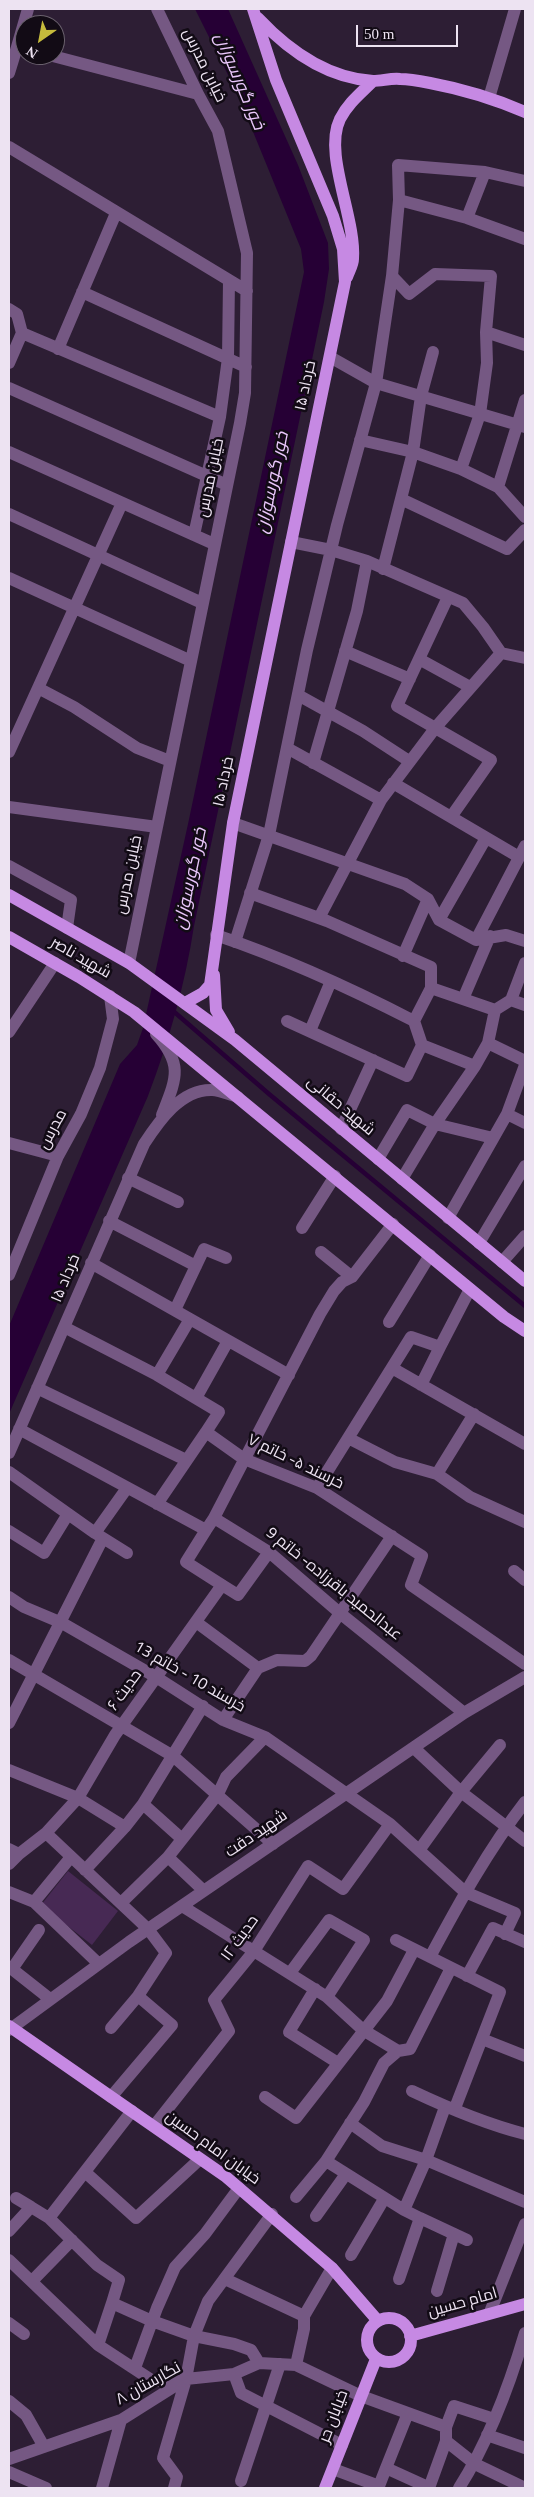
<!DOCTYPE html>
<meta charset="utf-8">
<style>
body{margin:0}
#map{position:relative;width:534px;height:2497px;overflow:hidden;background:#2d1e34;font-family:Georgia,serif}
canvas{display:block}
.frame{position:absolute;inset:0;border:10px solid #ede3f2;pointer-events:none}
.north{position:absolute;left:15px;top:15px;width:50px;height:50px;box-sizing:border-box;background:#120b15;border:1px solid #6a616d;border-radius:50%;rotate:213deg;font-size:14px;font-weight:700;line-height:20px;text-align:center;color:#ede3f2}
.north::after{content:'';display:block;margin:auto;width:18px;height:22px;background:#c6bb3c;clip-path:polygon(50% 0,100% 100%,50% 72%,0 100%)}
.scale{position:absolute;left:356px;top:25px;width:102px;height:22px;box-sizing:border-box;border:2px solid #ede3f2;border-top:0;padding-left:6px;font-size:15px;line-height:18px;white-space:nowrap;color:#ede3f2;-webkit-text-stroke:4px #120b15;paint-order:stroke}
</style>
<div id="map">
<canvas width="534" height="2497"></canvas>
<div class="frame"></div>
<div class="north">N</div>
<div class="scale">50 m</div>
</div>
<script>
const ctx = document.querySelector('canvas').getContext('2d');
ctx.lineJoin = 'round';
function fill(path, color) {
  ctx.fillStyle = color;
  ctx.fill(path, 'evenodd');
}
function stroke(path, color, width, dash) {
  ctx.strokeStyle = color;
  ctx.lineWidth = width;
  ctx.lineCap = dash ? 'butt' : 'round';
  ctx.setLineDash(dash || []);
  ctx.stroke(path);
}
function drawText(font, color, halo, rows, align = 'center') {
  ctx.font = font + ' Georgia,Cairo,serif';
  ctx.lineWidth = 5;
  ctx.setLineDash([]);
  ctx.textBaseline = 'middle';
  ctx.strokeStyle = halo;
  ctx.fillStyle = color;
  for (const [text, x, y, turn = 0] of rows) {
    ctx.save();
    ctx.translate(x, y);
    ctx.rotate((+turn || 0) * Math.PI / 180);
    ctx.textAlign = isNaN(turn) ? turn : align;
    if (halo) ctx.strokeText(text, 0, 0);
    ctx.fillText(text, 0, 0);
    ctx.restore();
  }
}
fill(new Path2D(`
 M 68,1871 L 118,1911 L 92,1945 L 41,1905 Z`), '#472954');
fill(new Path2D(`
 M 195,9 L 228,9 L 298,165 L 328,243 L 329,269 L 324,302 L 194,926 C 185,985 169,1041 148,1096 L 9,1414 L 9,1326 L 120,1064 L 137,1045 L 143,1028 L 188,824 L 304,272 L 301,249 L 238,95 Z`), '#260035');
stroke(new Path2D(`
 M 172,1010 L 269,1094 L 525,1306`), '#260035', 4.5);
stroke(new Path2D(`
 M 17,47 L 28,9
 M 49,55 L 198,94
 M 9,73 L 17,47 L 24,48
 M 489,98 L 515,9
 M 9,147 L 247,291
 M 399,200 L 467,218 L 525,239
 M 467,218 L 485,172
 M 392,276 L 409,294 L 435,274 L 491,276 L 486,332 L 525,345
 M 82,292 L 246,367
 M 9,309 L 17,314 L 22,333 L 220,417
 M 58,349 L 116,213
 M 330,357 L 376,383 L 525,427
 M 9,363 L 22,333
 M 9,388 L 227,485
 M 360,440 L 413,452 L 461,469 L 498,487 L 525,517
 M 9,452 L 214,544
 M 461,469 L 480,414 L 487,363 L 486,332
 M 498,487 L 525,400
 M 401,499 L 507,549 L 525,530
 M 9,514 L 202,603
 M 194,535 L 220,417 L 228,358 L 229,280
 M 291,542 L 331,550 L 367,561 L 463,603 L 483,627 L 501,653 L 525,658
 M 383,569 L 413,452 L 421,396 L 433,352
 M 9,578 L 191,661
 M 448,597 L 397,706 L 491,760 L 451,817
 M 345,651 L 410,679
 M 419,659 L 470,687
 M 38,688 L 74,707 L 137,748 L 170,761
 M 298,695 L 363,731 L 409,761
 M 287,748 L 381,800
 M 9,752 L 122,503
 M 313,763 L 357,611 L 367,561
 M 393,783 L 519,857
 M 9,807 L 157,827
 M 233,823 L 405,884 L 428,899 L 439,920 L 476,940 L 506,935 L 525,941
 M 9,866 L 71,900 L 67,928
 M 250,893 L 327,921 L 431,967 L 431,988 L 495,1010
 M 319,918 L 381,800 L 436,727 L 501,653
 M 439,920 L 486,838
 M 216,935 C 284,958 350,988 414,1021 L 422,1045 L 475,1066
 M 476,940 L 525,846
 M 235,942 L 269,835 L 307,650 L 337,525 L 376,383 L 392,276 L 399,200 L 398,165 L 485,172 L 525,181
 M 403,956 L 428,899
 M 129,963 L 240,423 L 245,393 L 247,253 L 218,131 L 198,94 L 157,9
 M 463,999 L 490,936
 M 511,1000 L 525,1005
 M 287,1021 L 407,1076 L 422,1045
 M 414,1021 L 431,988
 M 310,1031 L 331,981
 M 9,1032 L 55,963
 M 156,1034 C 184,1065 176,1079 162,1115
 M 488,1043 L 525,1061
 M 507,1114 L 525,1123
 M 341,1129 L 373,1060
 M 9,1143 L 58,1156
 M 378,1159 L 407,1110 L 435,1124 L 493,1138
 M 128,1178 L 178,1202
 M 402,1179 L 435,1124 L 475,1066 L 488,1043 L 495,1010 L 511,1000 L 525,963
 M 448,1218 L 507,1114 L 525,1065
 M 109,1221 L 196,1266
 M 302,1228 L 335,1176
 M 479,1243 L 525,1166
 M 321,1252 L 352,1277
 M 502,1262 L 525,1236
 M 91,1263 L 289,1375
 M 9,1275 L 58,1156 L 81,1114 L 100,1068 L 113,1019 L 110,996
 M 175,1310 L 204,1249 L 226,1258
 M 389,1322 L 430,1255
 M 64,1327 L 157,1375 L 219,1412 L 206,1432 L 244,1459 L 317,1488 L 422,1556 L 411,1585 L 525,1664
 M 392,1368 L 525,1444
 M 157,1375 L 190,1319
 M 421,1385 L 440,1347
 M 37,1388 L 186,1460
 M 196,1398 L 228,1341
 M 474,1414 L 437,1474 L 470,1497 L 525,1522
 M 19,1429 L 206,1530 L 214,1518 L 269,1552 L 341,1614 L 464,1713
 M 348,1438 L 395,1462 L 437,1474
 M 9,1453 L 144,1144 C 159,1121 181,1089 212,1090 C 220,1090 230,1095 238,1097
 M 9,1472 L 95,1533 L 127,1553
 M 317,1488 L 411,1337 L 440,1347 L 470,1289
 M 157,1504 L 206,1432
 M 214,1518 L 320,1314 L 334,1291 L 342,1282 L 352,1277 L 393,1224
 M 9,1531 L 44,1553 L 68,1514
 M 95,1533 L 127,1488
 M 514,1571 L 525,1580
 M 222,1585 L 238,1595 L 269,1552
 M 9,1597 L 24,1607 L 62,1623 L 156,1677 L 223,1720 L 265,1737 L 390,1824 L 465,1892 L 515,1913 L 505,1934
 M 196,1622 L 258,1668 L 277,1660 L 305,1661 L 311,1656 L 392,1536
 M 9,1660 L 173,1756 L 273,1844
 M 223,1720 L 258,1668
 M 9,1723 L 103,1538
 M 414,1748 L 461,1792 L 525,1841
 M 9,1770 L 78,1798 L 125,1827
 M 143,1804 L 182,1839
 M 46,1833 L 148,1929 L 166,1953 L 138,1996 L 172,2025 L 111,2097
 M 9,1849 L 19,1854 L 46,1833 L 78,1798 L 115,1735 L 222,1585 L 186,1562 L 206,1530
 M 420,1849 L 461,1792 L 500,1745
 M 168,1857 L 204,1891
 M 9,1864 L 19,1854
 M 85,1870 L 125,1827 L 143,1804 L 203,1706
 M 9,1892 L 34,1902 L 99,1964
 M 34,1902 L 71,1857
 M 121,1903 L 168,1857 L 218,1794 L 226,1777 L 265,1737
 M 182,1906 L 327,1997 L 363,2030 L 398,2051
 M 39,1930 L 12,1969 L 50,1999
 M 396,1940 L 500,1992 L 455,2108
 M 430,1957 C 459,1903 488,1850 525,1802
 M 290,1973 L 329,1920 L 364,1940 L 327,1997
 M 467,1976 L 493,1928 L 525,1942
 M 315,1989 L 289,2032 L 338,2063
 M 111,2028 L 138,1996
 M 9,2030 L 129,1942 L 464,1713 L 525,1677
 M 482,2039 L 525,2056
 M 412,2091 C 448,2108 486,2124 525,2134
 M 265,2097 L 296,2118 L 387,2001 L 414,1950
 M 350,2123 L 382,2146 L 426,2160 L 525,2202
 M 154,2126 L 229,2031 L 214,2000 L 254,1951 L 308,1866 L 343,1889 L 390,1824
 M 326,2161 L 404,2210
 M 85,2172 L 136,2218 L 200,2159
 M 296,2197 L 326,2161 L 364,2102 L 384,2063 L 398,2051 L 410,2049 L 451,1968
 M 16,2198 L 31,2207
 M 316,2216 L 346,2174
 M 49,2218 L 97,2265 L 119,2280 L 112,2303 L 152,2321 L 194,2336 L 234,2344 L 251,2350 L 259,2363
 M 420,2218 L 467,2240
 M 9,2231 L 31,2207 L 49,2218 L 132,2111
 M 351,2255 L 384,2199
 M 9,2260 L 98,2345 L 153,2381 L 183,2379
 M 225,2279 L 304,2316
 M 399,2279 L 420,2218 L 404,2210 L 426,2160 L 445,2107
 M 32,2281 L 72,2240
 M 437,2291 L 454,2234
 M 490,2312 L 525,2224
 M 9,2323 L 24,2334
 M 98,2345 L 112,2303
 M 296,2365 L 304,2329 L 304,2316 L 332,2268
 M 135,2368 L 157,2308 L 175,2267 L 205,2234 L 239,2188
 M 234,2374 L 241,2393 L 342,2445
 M 9,2401 L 26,2415 L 43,2445
 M 446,2427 L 454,2406 L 494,2419
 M 487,2435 L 525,2448
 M 9,2459 L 121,2420 L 186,2379 L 234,2374 L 259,2363 L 296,2365 L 361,2396 L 446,2427 L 446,2441 L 475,2464 L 525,2488
 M 386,2468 L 408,2413
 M 333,2469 L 379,2486 L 386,2468 L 430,2488
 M 9,2472 L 46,2488
 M 241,2481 L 280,2364
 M 102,2488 L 121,2420
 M 174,2488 L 177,2477 L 163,2458 L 186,2379 L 194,2336 L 208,2301 L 272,2214
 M 429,2488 L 446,2441
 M 459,2488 C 489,2441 509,2387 525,2333`), '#755883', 12);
stroke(new Path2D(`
 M 258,18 C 289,51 327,78 373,81 C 382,81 391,78 400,79 C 410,79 420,81 430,83 C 462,89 495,99 525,112
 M 347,277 C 349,271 353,265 353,259 C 356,217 323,154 340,119 C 348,103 361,93 373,81
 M 9,895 L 129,963 L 235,1040 L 525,1281
 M 9,937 L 79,977 L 134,1012 L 504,1317 L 525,1331
 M 214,975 L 216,1010 L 229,1032
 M 185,1003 L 203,993 L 210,985 L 233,823 L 345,282 L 343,249 L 333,216 L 276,80 L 253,9
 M 9,2026 L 225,2176 L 332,2268 L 378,2321
 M367 2340a22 22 0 1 1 44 0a22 22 0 1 1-44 0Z
 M 410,2336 L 525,2304
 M 325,2488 L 376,2359`), '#c689e3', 12);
drawText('16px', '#ede3f2', '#120b15', [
 ["خیابن مدرس",203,66,64],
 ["۱۵ خرداد",307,386,-78],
 ["خیابن مدرس",212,478,-78],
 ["۱۵ خرداد",225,782,-78],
 ["خیابن مدرس",130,875,-78],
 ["شهید ناصر",80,959,30],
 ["شهید حقانی",340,1107,40],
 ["مدرس",54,1130,-62],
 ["۱۵ خرداد",67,1279,-67],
 ["خرسند ۵- خاتم ۷",295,1463,26],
 ["عبدالحمید باقرزاده- خاتم 9",333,1585,39],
 ["خرسند 10 - خاتم 13",189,1678,30],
 ["حدیث ۶",126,1691,-54],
 ["شهید دقت",257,1835,-34],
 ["حدیث ۱۲",241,1939,-54],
 ["خیابان امام حسین",212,2149,36],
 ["امام حسین",463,2304,-16],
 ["نگارستان ۸",149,2385,-29],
 ["خیابان حر",335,2417,-69]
]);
drawText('italic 18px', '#eac7fc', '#120b15', [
 ["خور گورسوزان",238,82,67],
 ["خور گورسوزان",274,483,-78],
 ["خور گورسوزان",192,879,-78]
]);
</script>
